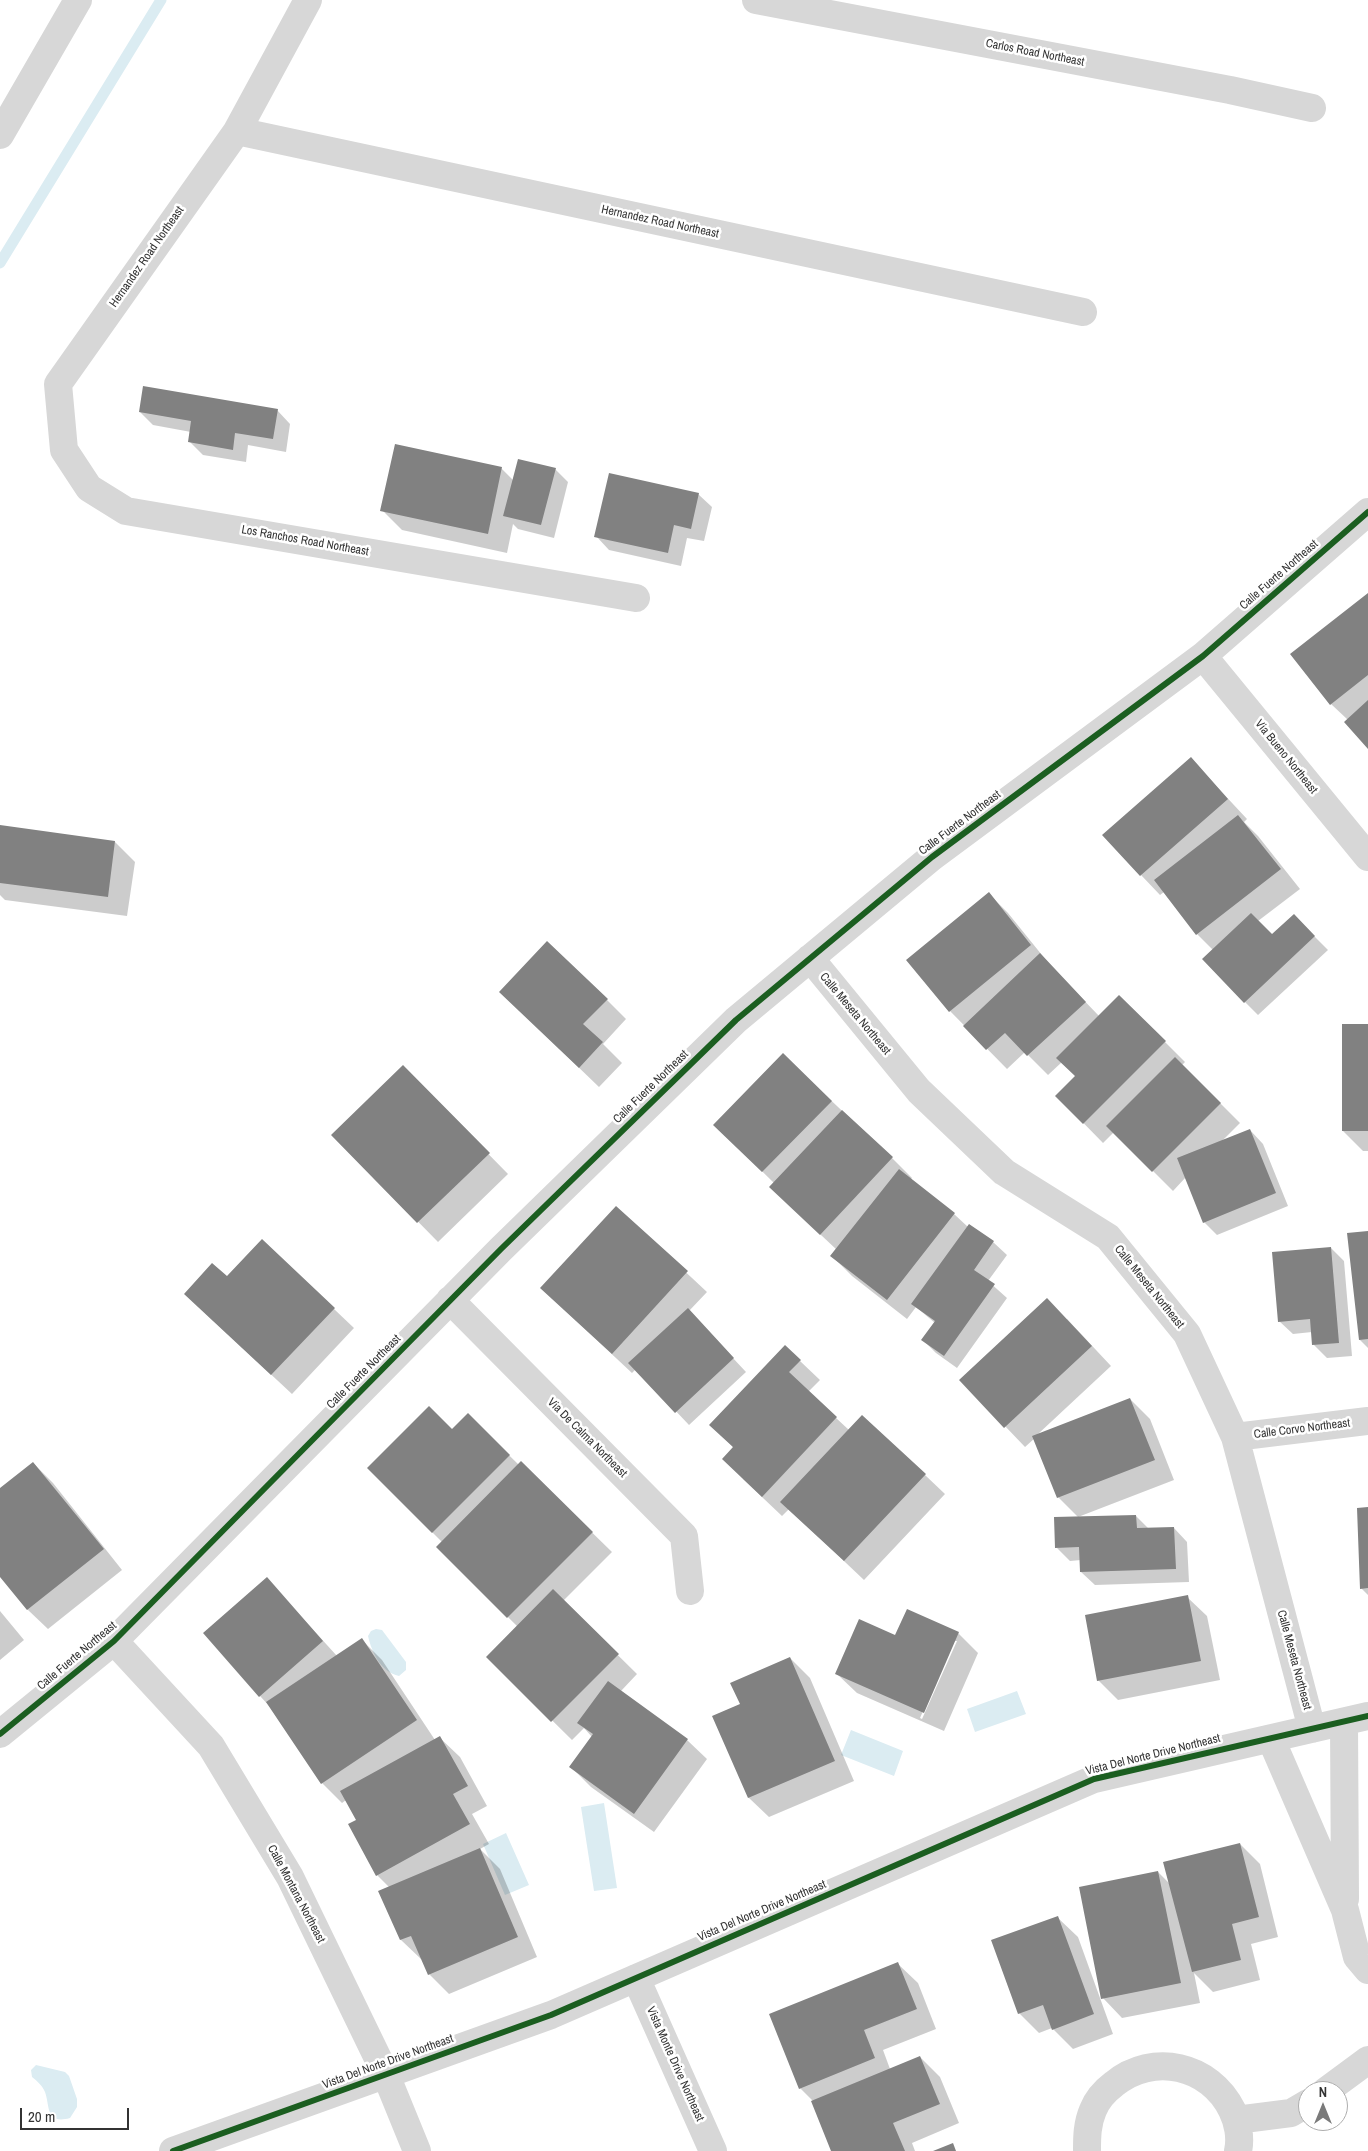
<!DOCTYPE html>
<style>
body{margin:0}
#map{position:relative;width:1368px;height:2151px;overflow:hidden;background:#fff;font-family:"Archivo Narrow",sans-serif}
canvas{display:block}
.north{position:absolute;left:1298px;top:2081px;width:50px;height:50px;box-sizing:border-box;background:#fff;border:1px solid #adadad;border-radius:50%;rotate:0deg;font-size:14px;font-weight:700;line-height:20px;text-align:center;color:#333}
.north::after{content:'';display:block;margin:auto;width:18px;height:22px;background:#7a7a7a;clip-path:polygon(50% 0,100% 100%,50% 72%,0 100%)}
.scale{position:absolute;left:20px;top:2108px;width:109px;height:22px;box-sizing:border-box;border:2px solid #333;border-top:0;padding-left:6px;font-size:15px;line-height:18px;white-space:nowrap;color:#333;-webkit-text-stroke:4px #fff;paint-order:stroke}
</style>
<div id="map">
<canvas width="1368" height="2151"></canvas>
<div class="north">N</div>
<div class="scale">20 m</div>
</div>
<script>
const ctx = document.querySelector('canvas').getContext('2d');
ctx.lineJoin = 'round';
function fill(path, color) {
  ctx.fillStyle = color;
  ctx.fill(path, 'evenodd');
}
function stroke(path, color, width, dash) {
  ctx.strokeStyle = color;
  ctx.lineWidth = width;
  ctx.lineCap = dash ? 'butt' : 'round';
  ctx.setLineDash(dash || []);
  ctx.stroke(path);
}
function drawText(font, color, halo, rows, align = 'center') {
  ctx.font = font + ' "Archivo Narrow",sans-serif';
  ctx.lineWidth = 5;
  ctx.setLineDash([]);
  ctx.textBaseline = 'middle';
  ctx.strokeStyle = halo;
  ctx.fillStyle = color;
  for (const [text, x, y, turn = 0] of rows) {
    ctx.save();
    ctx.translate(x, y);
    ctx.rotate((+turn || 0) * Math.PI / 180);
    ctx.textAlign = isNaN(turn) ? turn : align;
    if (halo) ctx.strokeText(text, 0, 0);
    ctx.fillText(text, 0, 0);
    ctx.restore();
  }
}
fill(new Path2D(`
 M 376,1629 L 382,1630 L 406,1662 L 406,1670 L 399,1676 C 381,1672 372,1653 368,1636 L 371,1631 Z
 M 1017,1691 L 1026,1714 L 975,1732 L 967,1709 Z
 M 851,1730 L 903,1751 L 894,1776 L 841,1755 Z
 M 604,1803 L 617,1888 L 594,1891 L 581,1807 Z
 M 506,1833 L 529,1885 L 505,1895 L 483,1844 Z
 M 36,2065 L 65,2072 L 69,2076 L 77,2099 L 77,2107 L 70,2118 C 45,2125 50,2105 45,2092 C 42,2085 37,2081 32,2077 L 31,2070 Z`), '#dbecf2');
fill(new Path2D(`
 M 277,410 L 290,424 L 286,452 L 248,445 L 246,462 L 203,455 L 189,441 L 191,432 L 153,425 L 140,412 Z
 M 501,468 L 514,481 L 555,469 L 568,482 L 554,538 L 518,529 L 513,524 L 507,553 L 402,530 L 382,510 Z
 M 698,494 L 712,507 L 704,541 L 687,538 L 681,566 L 609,550 L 596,536 Z
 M 1368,595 L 1368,747 L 1348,720 L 1331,704 Z
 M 1191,759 L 1247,819 L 1244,822 L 1258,836 L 1300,889 L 1258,921 L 1272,936 L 1307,929 L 1328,950 L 1258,1015 L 1245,1002 L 1213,950 L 1197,934 L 1164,892 L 1160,895 L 1141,875 Z
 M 0,827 L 115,842 L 135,862 L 127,916 L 5,900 L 0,895 Z
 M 989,894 L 1008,913 L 1050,965 L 1099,1016 L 1119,996 L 1185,1062 L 1182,1065 L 1240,1123 L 1221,1142 L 1250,1130 L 1263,1144 L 1288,1206 L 1217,1235 L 1204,1222 L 1186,1177 L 1173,1191 L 1114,1132 L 1103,1143 L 1057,1096 L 1076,1076 L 1062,1062 L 1048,1075 L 1025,1052 L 1007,1069 L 950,1011 Z
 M 607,1000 L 626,1019 L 603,1044 L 622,1063 L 599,1087 L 520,1011 Z
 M 1368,1025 L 1368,1151 L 1363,1151 L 1343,1131 Z
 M 783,1055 L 892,1158 L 912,1178 L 910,1180 L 954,1214 L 968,1227 L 969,1225 L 993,1242 L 1007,1255 L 988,1281 L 1007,1298 L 957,1368 L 936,1353 L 923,1340 L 935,1323 L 916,1307 L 907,1319 L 852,1276 L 832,1256 L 837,1250 L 790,1206 L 774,1183 L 715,1125 Z
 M 403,1067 L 508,1174 L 438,1242 L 333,1135 Z
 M 616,1207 L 707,1292 L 689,1311 L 746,1372 L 689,1425 L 636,1369 L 632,1373 L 541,1288 Z
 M 1368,1232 L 1368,1348 L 1360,1340 Z
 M 1331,1248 L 1344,1261 L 1352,1356 L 1327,1358 L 1314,1345 L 1312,1332 L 1293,1334 L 1279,1321 Z
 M 334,1309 L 354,1328 L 292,1394 L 205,1313 Z
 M 1067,1319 L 1111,1366 L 1037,1435 L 1130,1399 L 1150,1419 L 1174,1480 L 1078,1517 L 1058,1497 L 1035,1438 L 1025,1447 L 961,1380 Z
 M 800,1361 L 820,1380 L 808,1392 L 849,1430 L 925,1475 L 945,1494 L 864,1580 L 789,1509 L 782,1516 L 743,1479 L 734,1448 L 711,1425 Z
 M 468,1415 L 519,1465 L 521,1463 L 612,1552 L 563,1601 L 637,1674 L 621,1691 L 687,1740 L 707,1759 L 654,1832 L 591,1787 L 571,1767 L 592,1737 L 584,1728 L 572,1740 L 488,1657 L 518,1627 L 437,1547 L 442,1542 L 368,1468 L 452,1430 Z
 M 33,1463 L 53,1483 L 122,1570 L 48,1629 L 28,1610 L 0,1575 L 0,1490 Z
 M 1368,1509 L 1368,1595 L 1361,1588 Z
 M 1136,1516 L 1149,1529 L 1174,1528 L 1187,1542 L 1189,1582 L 1095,1585 L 1081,1572 L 1081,1560 L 1070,1561 L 1057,1548 Z
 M 267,1579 L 337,1656 L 362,1640 L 382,1660 L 435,1740 L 440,1738 L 460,1757 L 487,1806 L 472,1814 L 489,1844 L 480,1849 L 500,1869 L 537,1957 L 449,1994 L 429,1974 L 422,1959 L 421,1959 L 401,1940 L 380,1892 L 390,1888 L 377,1875 L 358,1820 L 346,1800 L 342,1803 L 322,1783 L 272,1709 L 260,1696 Z
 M 1187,1597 L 1207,1616 L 1220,1680 L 1118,1700 L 1098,1680 Z
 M 0,1611 L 24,1640 L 0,1660 Z
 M 958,1633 L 978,1653 L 944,1731 L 857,1693 L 837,1674 L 896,1636 ZM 954,1641 L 957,1641 L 922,1719 L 920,1718 Z
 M 790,1658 L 810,1678 L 854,1781 L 769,1817 L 749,1798 L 714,1716 L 741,1705 Z
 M 1240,1844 L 1260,1864 L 1278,1937 L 1251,1944 L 1260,1980 L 1213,1992 L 1194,1973 L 1200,2003 L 1122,2018 L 1103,1998 L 1158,1872 L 1171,1885 Z
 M 1058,1918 L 1078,1937 L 1113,2034 L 1073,2049 L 1052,2028 L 1039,2033 L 1019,2013 Z
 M 898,1964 L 918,1983 L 936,2029 L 883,2050 L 890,2069 L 920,2057 L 940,2077 L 959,2123 L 912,2143 L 915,2151 L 833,2151 L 813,2101 L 800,2088 Z`), '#0003');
stroke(new Path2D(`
 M 0,263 L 161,0`), '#dbecf2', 11);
fill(new Path2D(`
 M 143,386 L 278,409 L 273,439 L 235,433 L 233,450 L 188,442 L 191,421 L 139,412 Z
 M 395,444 L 502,467 L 488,534 L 380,511 Z
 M 518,459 L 556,468 L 541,525 L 503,516 Z
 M 609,473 L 699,493 L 691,529 L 674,525 L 668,553 L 594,537 Z
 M 1368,593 L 1368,675 L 1330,705 L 1290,654 Z
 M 1368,700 L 1368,749 L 1344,722 Z
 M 1191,757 L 1228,799 L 1140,876 L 1102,835 Z
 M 1238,815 L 1281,869 L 1196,935 L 1154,880 Z
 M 0,825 L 115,841 L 108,897 L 0,883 Z
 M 989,892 L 1031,945 L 949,1012 L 906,960 Z
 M 1251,913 L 1272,934 L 1294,914 L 1315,936 L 1244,1003 L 1202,959 Z
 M 547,941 L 608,999 L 583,1024 L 603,1042 L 579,1068 L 499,992 Z
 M 1040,953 L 1086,1002 L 1027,1056 L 1005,1033 L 986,1050 L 963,1026 Z
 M 1119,995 L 1166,1041 L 1083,1124 L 1055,1096 L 1075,1076 L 1056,1058 Z
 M 1342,1024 L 1368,1024 L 1368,1131 L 1342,1131 Z
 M 783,1053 L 832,1101 L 762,1172 L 713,1125 Z
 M 1175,1057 L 1221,1103 L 1152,1172 L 1106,1126 Z
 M 403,1065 L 490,1153 L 417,1223 L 331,1135 Z
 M 842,1110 L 893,1157 L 820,1235 L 769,1187 Z
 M 1250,1129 L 1276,1193 L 1203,1223 L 1177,1158 Z
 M 899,1169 L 955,1213 L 887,1300 L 830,1256 Z
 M 616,1206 L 688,1271 L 612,1354 L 540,1288 Z
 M 969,1224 L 994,1241 L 974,1270 L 995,1284 L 944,1356 L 921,1340 L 935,1321 L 911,1304 Z
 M 1368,1231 L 1368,1339 L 1359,1340 L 1347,1233 Z
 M 262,1239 L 335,1308 L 271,1375 L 184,1294 L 212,1263 L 227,1276 Z
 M 1331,1247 L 1339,1343 L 1312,1345 L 1310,1319 L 1278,1322 L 1272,1252 Z
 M 1047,1298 L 1092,1346 L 1004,1428 L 959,1380 Z
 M 688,1308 L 734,1358 L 675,1413 L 628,1363 Z
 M 785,1345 L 801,1360 L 789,1372 L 837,1417 L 762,1497 L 722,1459 L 733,1447 L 709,1425 Z
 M 1130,1398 L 1155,1460 L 1057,1498 L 1032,1436 Z
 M 429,1406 L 452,1429 L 468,1413 L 510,1455 L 432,1533 L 367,1468 Z
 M 862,1415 L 926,1474 L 844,1561 L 780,1502 Z
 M 521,1461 L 593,1532 L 507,1618 L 436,1547 Z
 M 33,1462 L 104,1549 L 27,1610 L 0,1577 L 0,1488 Z
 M 1368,1507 L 1368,1588 L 1360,1589 L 1357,1508 Z
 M 1136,1515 L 1137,1528 L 1174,1527 L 1176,1569 L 1080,1572 L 1079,1547 L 1055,1548 L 1054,1517 Z
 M 267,1577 L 323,1641 L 259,1697 L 203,1633 Z
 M 553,1589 L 619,1654 L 551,1722 L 486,1657 Z
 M 1188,1595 L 1201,1661 L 1097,1681 L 1085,1615 Z
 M 907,1609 L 959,1632 L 924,1713 L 835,1674 L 859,1619 L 895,1635 Z
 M 362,1638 L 417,1720 L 321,1784 L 266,1702 Z
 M 790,1657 L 835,1761 L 748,1798 L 712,1716 L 740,1704 L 730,1683 Z
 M 608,1681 L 688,1739 L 634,1814 L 569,1767 L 593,1734 L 577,1723 Z
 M 440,1736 L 468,1786 L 453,1794 L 470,1824 L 376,1876 L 348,1824 L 356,1820 L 340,1791 Z
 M 1240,1843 L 1259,1917 L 1232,1924 L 1241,1960 L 1192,1972 L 1163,1862 Z
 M 480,1848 L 518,1937 L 428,1975 L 411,1936 L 400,1940 L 378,1891 Z
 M 1158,1871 L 1181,1983 L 1101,1999 L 1079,1887 Z
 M 1058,1916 L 1094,2014 L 1052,2030 L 1043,2005 L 1018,2014 L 991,1940 Z
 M 898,1962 L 917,2009 L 864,2030 L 875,2058 L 799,2089 L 769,2014 Z
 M 920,2056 L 940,2104 L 893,2123 L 905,2151 L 831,2151 L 811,2101 Z
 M 953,2143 L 956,2151 L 933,2151 Z`), '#818181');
stroke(new Path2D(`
 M 308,0 L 237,131 L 58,384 L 64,450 L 89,488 L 126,511 L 636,598
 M 756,0 L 1230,90 L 1312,108
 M 237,131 L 1083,312
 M 0,135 L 78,0
 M 1203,656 L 1368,857
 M 810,958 L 919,1091 L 1004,1172 L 1108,1237 L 1187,1334 L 1235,1437 L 1312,1729
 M 450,1300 L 684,1536 L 690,1591
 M 1235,1437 L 1368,1421
 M 114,1641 L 211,1746 L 290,1877 L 386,2075 L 417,2151
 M 1344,1722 L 1345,1899
 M 0,1734 L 114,1641 L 501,1249 L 736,1020 L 932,857 L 1203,656 L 1368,512
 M 1271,1739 L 1345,1910 L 1357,1957 L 1368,1970
 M 636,1978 L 713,2151
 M 1326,2091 L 1368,2060
 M 1236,2120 L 1291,2113 L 1308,2103
 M 173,2151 L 551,2015 L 1094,1779 L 1368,1716
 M 1087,2151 C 1087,2137 1087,2124 1093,2110 C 1097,2100 1106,2090 1114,2084 C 1153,2052 1210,2065 1232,2110 C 1238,2122 1241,2138 1238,2151`), '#d7d7d7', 28);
stroke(new Path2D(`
 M 0,1734 L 114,1641 L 501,1249 L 736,1020 L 932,857 L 1203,656 L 1368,512
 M 173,2151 L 551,2015 L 1094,1779 L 1368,1716`), '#1b5e20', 6);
drawText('12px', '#333', '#fff', [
 ["Carlos Road Northeast",1035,53,11],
 ["Hernandez Road Northeast",660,222,12],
 ["Hernandez Road Northeast",147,257,-55],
 ["Los Ranchos Road Northeast",305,541,10],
 ["Calle Fuerte Northeast",1279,575,-41],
 ["Via Bueno Northeast",1286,757,51],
 ["Calle Fuerte Northeast",960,823,-37],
 ["Calle Meseta Northeast",855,1014,50],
 ["Calle Fuerte Northeast",651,1087,-44],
 ["Calle Meseta Northeast",1149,1287,51],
 ["Calle Fuerte Northeast",364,1372,-45],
 ["Calle Corvo Northeast",1302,1429,-7],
 ["Via De Calma Northeast",587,1438,45],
 ["Calle Fuerte Northeast",77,1656,-40],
 ["Calle Meseta Northeast",1294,1660,75],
 ["Vista Del Norte Drive Northeast",1153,1755,-14],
 ["Calle Montana Northeast",296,1894,62],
 ["Vista Del Norte Drive Northeast",762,1911,-23],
 ["Vista Del Norte Drive Northeast",388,2062,-20],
 ["Vista Monte Drive Northeast",675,2064,66]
]);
</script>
